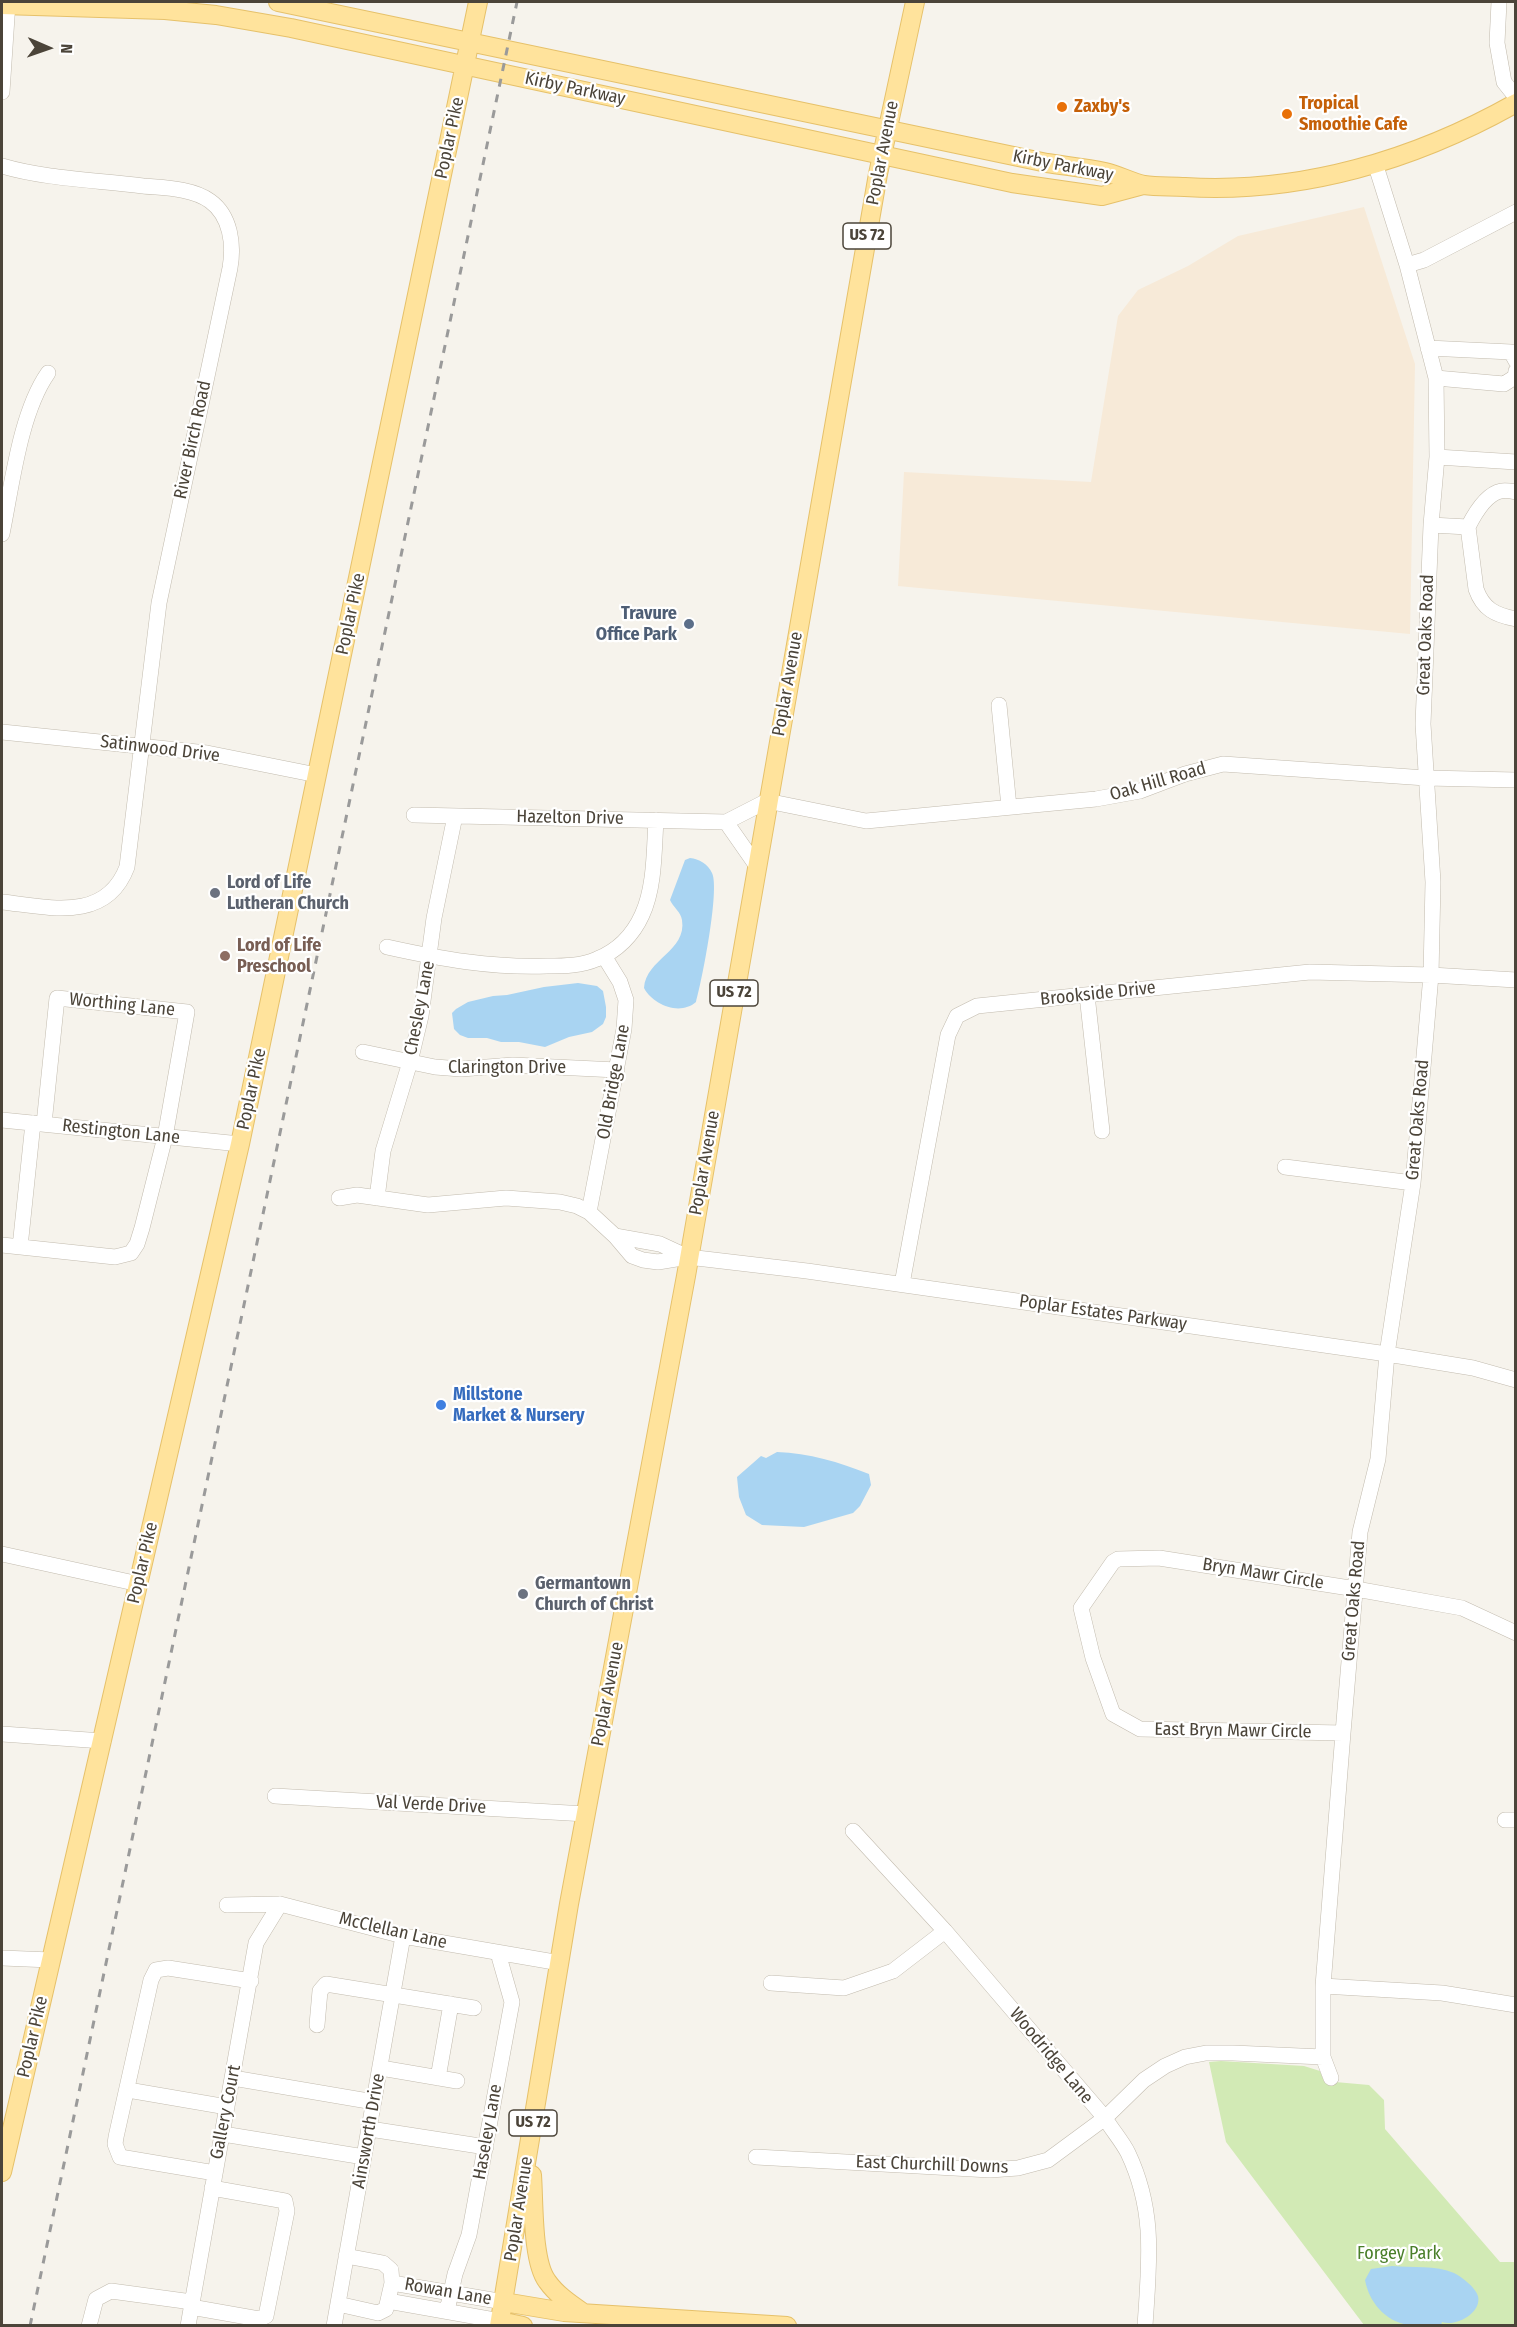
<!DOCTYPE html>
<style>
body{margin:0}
#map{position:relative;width:1517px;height:2327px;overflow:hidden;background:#f6f3ec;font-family:"Fira Sans Condensed",sans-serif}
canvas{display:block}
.frame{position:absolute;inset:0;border:3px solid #4b4439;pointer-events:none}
.north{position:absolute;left:18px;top:18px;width:60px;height:60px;-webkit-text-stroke:4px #fff;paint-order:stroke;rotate:92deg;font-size:16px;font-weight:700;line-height:24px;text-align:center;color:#4b4439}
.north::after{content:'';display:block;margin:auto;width:21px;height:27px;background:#4b4439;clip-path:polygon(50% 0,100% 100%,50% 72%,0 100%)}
</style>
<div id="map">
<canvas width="1517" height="2327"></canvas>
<div class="frame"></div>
<div class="north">N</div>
</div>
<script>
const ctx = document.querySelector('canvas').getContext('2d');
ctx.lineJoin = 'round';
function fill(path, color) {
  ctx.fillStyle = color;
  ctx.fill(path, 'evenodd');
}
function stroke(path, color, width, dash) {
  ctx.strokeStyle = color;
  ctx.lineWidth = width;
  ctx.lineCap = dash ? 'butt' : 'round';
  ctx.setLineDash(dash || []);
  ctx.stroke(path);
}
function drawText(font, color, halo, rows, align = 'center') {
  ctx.font = font + ' "Fira Sans Condensed",sans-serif';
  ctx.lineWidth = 4.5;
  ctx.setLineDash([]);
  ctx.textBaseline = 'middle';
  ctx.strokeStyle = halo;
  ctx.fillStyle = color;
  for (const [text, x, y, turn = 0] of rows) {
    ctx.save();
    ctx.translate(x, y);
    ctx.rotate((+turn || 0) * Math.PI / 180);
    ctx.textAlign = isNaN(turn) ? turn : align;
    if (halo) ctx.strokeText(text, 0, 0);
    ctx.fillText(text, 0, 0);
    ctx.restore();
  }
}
fill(new Path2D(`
 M 1364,207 L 1415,364 L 1410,634 L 898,586 L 904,472 L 1091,482 L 1118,316 L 1138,290 L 1188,266 L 1238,236 Z`), '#f7ead8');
fill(new Path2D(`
 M 1221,2061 L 1304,2066 L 1320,2071 L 1324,2081 L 1369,2085 L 1384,2100 L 1385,2129 L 1500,2262 L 1515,2262 L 1515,2325 L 1364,2325 L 1226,2142 L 1209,2062 Z`), '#d2eab5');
fill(new Path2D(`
 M 690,858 C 699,859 708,864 712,873 C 720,889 702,981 696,1002 C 680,1016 653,1005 644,988 C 646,959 687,951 682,920 C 681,912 673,907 670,900 L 685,860 Z
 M 578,983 L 597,986 L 603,991 L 606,1007 L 606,1017 L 603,1024 L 592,1032 L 569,1037 L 545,1047 L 519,1042 L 501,1042 L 487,1038 L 468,1038 L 460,1035 L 454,1029 L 452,1013 L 456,1009 L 468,1002 L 493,996 L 507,995 L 544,987 Z
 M 777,1452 C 809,1453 839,1462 869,1474 L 871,1485 L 860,1506 L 853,1513 L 804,1527 L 762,1525 L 746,1515 L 739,1497 L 737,1477 L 761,1456 L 766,1458 Z
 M 1392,2266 C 1412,2268 1436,2265 1454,2273 C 1462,2277 1475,2287 1478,2296 C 1482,2313 1456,2327 1442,2322 L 1441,2325 C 1430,2326 1418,2327 1408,2325 C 1385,2321 1369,2302 1365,2280 L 1371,2269 Z`), '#a9d4f2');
const minor = new Path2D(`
 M 1499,2 L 1497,43 L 1504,82 L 1516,97
 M 2,92 L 8,2
 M 2,166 C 46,179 97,180 143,186 C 164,188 192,188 210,201 C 231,216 234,245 230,268 L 159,603 L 127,867 C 106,923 48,907 2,902
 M 1407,265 L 1424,260 L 1516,212
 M 1428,348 L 1511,352 L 1516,361
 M 1436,378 L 1504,384 L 1515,377 L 1516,371
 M 1437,457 L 1516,462
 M 1431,525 L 1468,527
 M 1468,527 L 1476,589 C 1483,609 1495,615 1516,619
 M 1468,527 C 1474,515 1486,494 1501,491 C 1505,490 1511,491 1516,492
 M 2,534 C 12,485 20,413 48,373
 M 999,705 L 1009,807
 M 2,732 L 207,753 L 317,775
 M 414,815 L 726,822 L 767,801 L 866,821 L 1096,799 L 1140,791 L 1185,774 L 1223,764 L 1426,778 L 1516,780
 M 726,822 L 756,865
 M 387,947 C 441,959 492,968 547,966 C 564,966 581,966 597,959 C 617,951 633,935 642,915 C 655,887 654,850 656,820
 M 1087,995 L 1102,1131
 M 363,1052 L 435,1067 L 461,1069 L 513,1065 L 617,1070
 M 2,1120 L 240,1144
 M 1285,1167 L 1413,1183
 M 339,1198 L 357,1195 L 428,1205 L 506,1198 L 560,1202 L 577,1206 L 589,1212 L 615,1236 L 632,1256 L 643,1260 L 658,1262 L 688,1257 L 807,1271 L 1387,1354 L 1473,1368 L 1516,1380
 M 377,1198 L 383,1151 L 410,1062 L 421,1016 L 434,918 L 455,816
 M 589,1212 L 624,1029 L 626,1000 L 620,982 L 604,956
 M 615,1236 L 660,1244 L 688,1257
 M 2,1245 L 115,1257 L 131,1253 L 137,1244 L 142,1228 L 165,1137 L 187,1012 L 57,998 L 44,1124
 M 20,1247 L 33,1123
 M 902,1284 L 948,1035 L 957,1016 L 977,1006 L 1310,972 L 1431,975 L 1516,980
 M 2,1554 L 139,1584
 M 1343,1733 L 1140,1729 L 1113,1714 L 1093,1658 L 1081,1608 L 1113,1562 L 1118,1559 L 1159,1558 L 1356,1589 L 1462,1608 L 1516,1633
 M 2,1734 L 103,1741
 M 275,1796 L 586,1814
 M 1505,1820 L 1516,1820
 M 853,1831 L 945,1931 L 1105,2118 C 1112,2130 1122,2141 1128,2153 C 1156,2212 1149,2263 1145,2326
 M 227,1905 L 280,1904 L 403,1936 L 560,1963
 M 2,1958 L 51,1960
 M 771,1983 L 844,1988 L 893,1971 L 945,1931
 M 1323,1986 L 1442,1993 L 1516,2005
 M 317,2025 L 320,1991 L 326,1984 L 474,2008
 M 381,2068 L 457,2081
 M 233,2078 L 374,2102
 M 438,2078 L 451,2004
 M 1331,2078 L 1323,2057 L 1323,1986 L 1343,1733 L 1360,1532 L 1378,1459 L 1387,1354 L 1413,1183 L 1431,975 L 1433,882 L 1423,724 L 1431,525 L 1437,457 L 1436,378 L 1407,265 L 1375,163
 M 128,2090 L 227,2107
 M 370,2129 L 486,2147
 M 223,2134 L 364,2157
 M 756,2157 L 990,2170 L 1018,2168 L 1048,2160 L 1105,2118 L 1144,2080 L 1165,2066 L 1185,2057 L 1206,2053 L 1233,2053 L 1323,2057
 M 215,2173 L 120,2157 L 115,2144 L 116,2137 L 151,1980 L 156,1970 L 168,1968 L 251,1981
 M 392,2283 L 504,2302
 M 388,2301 L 500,2321
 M 338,2304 L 378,2313 L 386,2309 L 392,2283 L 391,2270 L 383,2263 L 346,2256
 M 191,2307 L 259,2319 L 266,2316 L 287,2211 L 285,2201 L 212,2188
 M 447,2311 L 455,2274 L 469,2235 L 512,2002 L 498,1953
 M 89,2326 L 96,2299 L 111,2291 L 192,2302
 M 188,2326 L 256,1943 L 280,1904
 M 334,2326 L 403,1936`);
const major = new Path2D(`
 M 278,2 L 1047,163 C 1066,166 1086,168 1105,172 C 1118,175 1131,182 1144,185 C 1157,187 1172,186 1185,187 C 1301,194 1415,160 1516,103
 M 2,5 L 165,10 L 216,15 L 291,28 L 1012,183 L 1102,196 L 1143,185
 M 2,2172 L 240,1144 L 478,2
 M 532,2175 C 534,2202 532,2261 547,2281 C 556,2294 569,2303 582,2312
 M 504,2302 L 564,2312 L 787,2326
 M 500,2321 L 523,2326
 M 499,2326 L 569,1904 L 686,1276 L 878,174 L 915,2`);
stroke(minor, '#c2bbae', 16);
stroke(major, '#e6c16a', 20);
stroke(minor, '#fff', 15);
stroke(major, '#ffe39c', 18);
stroke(new Path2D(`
 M 30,2326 L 517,2`), '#9a9a9a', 3, [8, 8]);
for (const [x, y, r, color] of [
 [1062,107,6,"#e8710a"],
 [1287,114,6,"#e8710a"],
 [689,624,6,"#5c6f8a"],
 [215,893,6,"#6b7280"],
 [225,956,6,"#8d6e63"],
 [441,1405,6,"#3f7fe0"],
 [523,1594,6,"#6b7280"]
]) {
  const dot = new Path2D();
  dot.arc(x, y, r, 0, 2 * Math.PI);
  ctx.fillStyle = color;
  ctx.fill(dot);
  stroke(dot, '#fff', 2);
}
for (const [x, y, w] of [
 [867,236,48],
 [734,993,48],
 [533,2123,48]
]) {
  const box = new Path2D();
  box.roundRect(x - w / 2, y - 13, w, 26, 4.5);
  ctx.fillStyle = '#fff';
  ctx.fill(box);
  stroke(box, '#4b4439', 1.5);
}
drawText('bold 16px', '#4b4439', null, [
 ["US 72",867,236],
 ["US 72",734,993],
 ["US 72",533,2123]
]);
drawText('18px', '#4b4439', '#fff', [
 ["Kirby Parkway",575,89,12],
 ["Poplar Pike",450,138,-78],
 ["Poplar Avenue",883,153,-79],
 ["Kirby Parkway",1063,166,11],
 ["River Birch Road",193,440,-78],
 ["Poplar Pike",351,614,-78],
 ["Great Oaks Road",1426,635,-88],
 ["Poplar Avenue",788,684,-80],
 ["Satinwood Drive",160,749,7],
 ["Oak Hill Road",1158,782,-16],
 ["Hazelton Drive",570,818,1],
 ["Brookside Drive",1098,994,-6],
 ["Worthing Lane",122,1005,6],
 ["Chesley Lane",420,1008,-79],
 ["Clarington Drive",507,1068],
 ["Old Bridge Lane",614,1082,-80],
 ["Poplar Pike",252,1089,-78],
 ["Great Oaks Road",1418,1120,-85],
 ["Restington Lane",121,1132,6],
 ["Poplar Avenue",705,1163,-80],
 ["Poplar Estates Parkway",1103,1313,8],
 ["Poplar Pike",143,1563,-77],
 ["Bryn Mawr Circle",1263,1574,9],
 ["Great Oaks Road",1354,1601,-85],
 ["Poplar Avenue",608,1694,-79],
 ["East Bryn Mawr Circle",1233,1731,1],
 ["Val Verde Drive",431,1805,3],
 ["McClellan Lane",393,1931,13],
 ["Poplar Pike",33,2037,-77],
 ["Woodridge Lane",1051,2056,50],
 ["Gallery Court",226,2112,-79],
 ["Ainsworth Drive",369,2131,-80],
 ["Haseley Lane",488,2132,-80],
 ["East Churchill Downs",932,2165,2],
 ["Poplar Avenue",519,2209,-81],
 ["Rowan Lane",448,2292,10]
]);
drawText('bold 18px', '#c56008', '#fff', [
 ["Tropical",1299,104],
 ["Smoothie Cafe",1299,125],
 ["Zaxby's",1074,107]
], 'left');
drawText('bold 18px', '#4e5e75', '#fff', [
 ["Travure",677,614],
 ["Office Park",677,635]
], 'right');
drawText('bold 18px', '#5b616d', '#fff', [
 ["Lord of Life",227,883],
 ["Lutheran Church",227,904],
 ["Germantown",535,1584],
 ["Church of Christ",535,1605]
], 'left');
drawText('bold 18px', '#785e54', '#fff', [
 ["Lord of Life",237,946],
 ["Preschool",237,967]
], 'left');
drawText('bold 18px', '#366cbe', '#fff', [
 ["Millstone",453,1395],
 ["Market & Nursery",453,1416]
], 'left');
drawText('18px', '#4a7f2a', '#fff', [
 ["Forgey Park",1399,2254]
]);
</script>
